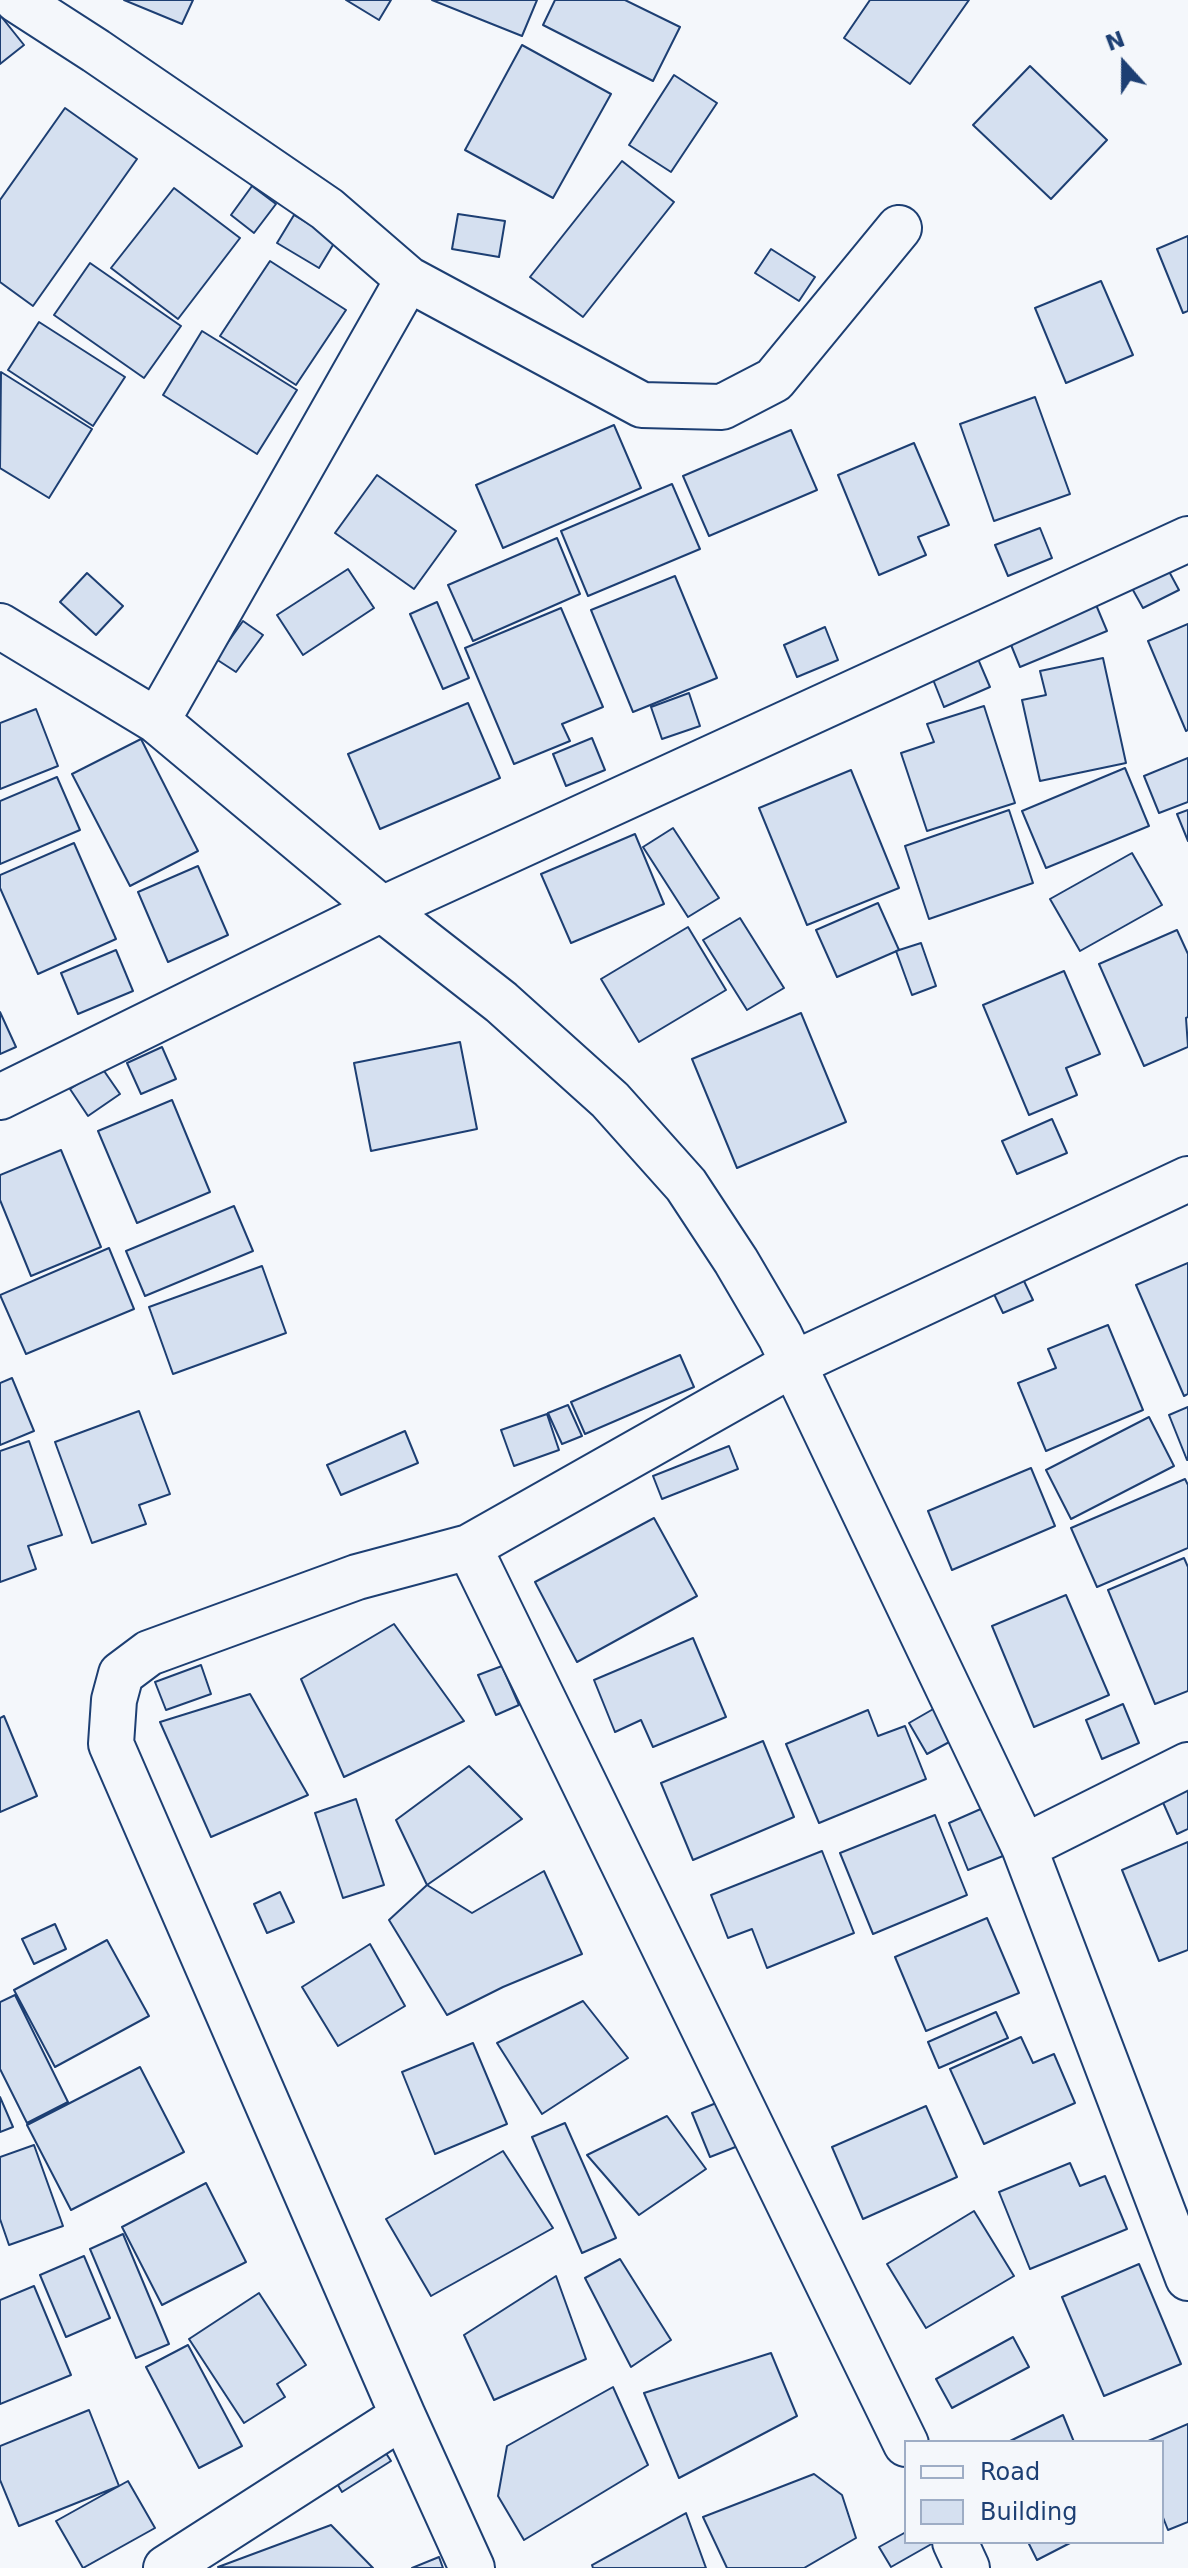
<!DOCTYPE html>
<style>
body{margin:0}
#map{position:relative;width:1188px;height:2568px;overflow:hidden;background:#f4f7fb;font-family:"DejaVu Sans",sans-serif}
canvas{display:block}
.legend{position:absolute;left:904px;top:2440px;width:260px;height:104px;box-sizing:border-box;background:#f4f7fb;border:2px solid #9eadc5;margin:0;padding:10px 14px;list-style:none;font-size:24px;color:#1d3f73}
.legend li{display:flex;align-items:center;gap:16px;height:40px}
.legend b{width:40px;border:2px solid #9eadc5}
.north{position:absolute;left:1084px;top:24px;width:80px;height:80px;-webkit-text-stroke:6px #f4f7fb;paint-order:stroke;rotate:339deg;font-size:22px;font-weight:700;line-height:32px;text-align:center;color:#1d3f73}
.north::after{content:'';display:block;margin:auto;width:28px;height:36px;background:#1d3f73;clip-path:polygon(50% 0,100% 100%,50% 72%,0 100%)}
</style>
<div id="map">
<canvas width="1188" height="2568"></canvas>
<ul class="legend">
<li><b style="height:10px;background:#f4f7fb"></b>Road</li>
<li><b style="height:22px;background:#d5e0f0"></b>Building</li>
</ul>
<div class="north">N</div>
</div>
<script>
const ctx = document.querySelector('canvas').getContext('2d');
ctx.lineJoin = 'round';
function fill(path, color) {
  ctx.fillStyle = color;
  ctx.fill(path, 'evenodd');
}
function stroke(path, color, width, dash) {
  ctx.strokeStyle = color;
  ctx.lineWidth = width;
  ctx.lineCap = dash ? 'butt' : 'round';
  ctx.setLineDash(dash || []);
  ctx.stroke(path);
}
const building = new Path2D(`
 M 124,0 L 193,0 L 182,24 Z
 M 346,0 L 391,0 L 379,20 Z
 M 432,0 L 537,0 L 522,36 Z
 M 555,0 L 625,0 L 680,27 L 653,81 L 543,25 Z
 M 870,0 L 969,0 L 910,84 L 844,38 Z
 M 0,15 L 24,45 L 0,64 Z
 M 522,45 L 611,94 L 553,198 L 465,150 Z
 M 1030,66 L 1107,140 L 1051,199 L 973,125 Z
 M 674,75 L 717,103 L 671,172 L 629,145 Z
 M 65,108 L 137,159 L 33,306 L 0,282 L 0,200 Z
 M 622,161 L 674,202 L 583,317 L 530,277 Z
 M 252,186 L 276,204 L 254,233 L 231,215 Z
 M 174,188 L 240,238 L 178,319 L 111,268 Z
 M 458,214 L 505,221 L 499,257 L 452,249 Z
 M 294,215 L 336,240 L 319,268 L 277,243 Z
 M 1188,236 L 1188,311 L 1183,313 L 1157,249 Z
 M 771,249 L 815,277 L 799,301 L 755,273 Z
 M 270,261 L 346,310 L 296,385 L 220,336 Z
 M 90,263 L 181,326 L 144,378 L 54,315 Z
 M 1101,281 L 1133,355 L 1066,383 L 1035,308 Z
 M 39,322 L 125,377 L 93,426 L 8,370 Z
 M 202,331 L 297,390 L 257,454 L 163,395 Z
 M 1,372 L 92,429 L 49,498 L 0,468 Z
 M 1035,397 L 1070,494 L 994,521 L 960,424 Z
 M 614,425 L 641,488 L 503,548 L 476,485 Z
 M 791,430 L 817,490 L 709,536 L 683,476 Z
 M 914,443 L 949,525 L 918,537 L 926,555 L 879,575 L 838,475 Z
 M 377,475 L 456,531 L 414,589 L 335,533 Z
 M 672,484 L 700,549 L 588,596 L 561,531 Z
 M 1040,528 L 1052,558 L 1008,576 L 995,545 Z
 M 557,538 L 580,594 L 473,641 L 448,585 Z
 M 1165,564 L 1179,590 L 1143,608 L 1129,583 Z
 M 348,569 L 374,608 L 303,655 L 277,615 Z
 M 87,573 L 123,606 L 96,635 L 60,602 Z
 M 675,576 L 717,678 L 633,712 L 591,610 Z
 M 1094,600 L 1107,631 L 1020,667 L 1007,635 Z
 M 437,602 L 469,678 L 443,689 L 410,614 Z
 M 561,608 L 603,707 L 562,724 L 570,741 L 514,764 L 465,648 Z
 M 243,621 L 263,635 L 236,672 L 216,659 Z
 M 1188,624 L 1188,730 L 1186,731 L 1148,641 Z
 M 825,627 L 838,660 L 797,677 L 784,645 Z
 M 975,652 L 990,687 L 944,707 L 930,672 Z
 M 1103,658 L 1126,763 L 1040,781 L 1022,700 L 1046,695 L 1040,671 Z
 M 689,693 L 700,726 L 662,739 L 651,707 Z
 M 468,703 L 500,778 L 380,829 L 348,754 Z
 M 984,706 L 1015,803 L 927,831 L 901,753 L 934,742 L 927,724 Z
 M 36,709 L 58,766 L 0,789 L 0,723 Z
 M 592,738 L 605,770 L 566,786 L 553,754 Z
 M 141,739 L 198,851 L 130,886 L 72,774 Z
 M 1188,758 L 1188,802 L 1159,813 L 1144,776 Z
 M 1125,768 L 1149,826 L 1046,868 L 1022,811 Z
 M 851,770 L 899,888 L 807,925 L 759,808 Z
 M 57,777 L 80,830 L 0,864 L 0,801 Z
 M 1009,810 L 1033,883 L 929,919 L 905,846 Z
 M 1188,810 L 1188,841 L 1177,814 Z
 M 673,828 L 719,898 L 688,917 L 643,847 Z
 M 635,834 L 664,904 L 571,943 L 541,874 Z
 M 74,843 L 116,939 L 38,974 L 0,888 L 0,875 Z
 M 1132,853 L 1162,905 L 1080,951 L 1050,899 Z
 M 198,866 L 228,935 L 168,962 L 138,892 Z
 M 878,903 L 899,950 L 837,977 L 816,930 Z
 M 740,918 L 784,988 L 747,1010 L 703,940 Z
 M 688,927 L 726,990 L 639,1042 L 601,979 Z
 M 1177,930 L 1188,954 L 1188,1017 L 1186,1018 L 1188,1047 L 1144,1066 L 1099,964 Z
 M 921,943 L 936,986 L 912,995 L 896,951 Z
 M 116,950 L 133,991 L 78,1014 L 61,973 Z
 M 1064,971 L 1100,1054 L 1066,1068 L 1077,1095 L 1029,1115 L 983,1005 Z
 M 0,1012 L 16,1047 L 0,1054 Z
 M 801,1013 L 846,1122 L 737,1168 L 692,1059 Z
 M 460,1042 L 477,1129 L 371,1151 L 354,1063 Z
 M 162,1047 L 176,1079 L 141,1094 L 127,1063 Z
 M 102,1068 L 120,1094 L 88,1116 L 70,1089 Z
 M 172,1100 L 210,1192 L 137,1223 L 98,1131 Z
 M 1052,1119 L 1067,1153 L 1017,1174 L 1002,1141 Z
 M 61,1150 L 101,1247 L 31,1276 L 0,1200 L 0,1175 Z
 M 234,1206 L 253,1251 L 145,1296 L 126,1251 Z
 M 109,1248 L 134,1309 L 26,1354 L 0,1295 Z
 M 1188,1263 L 1188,1394 L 1184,1396 L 1136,1285 Z
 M 262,1266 L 286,1333 L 173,1374 L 149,1307 Z
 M 1023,1279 L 1033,1300 L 1003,1313 L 993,1292 Z
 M 1108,1325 L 1143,1410 L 1046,1451 L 1018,1383 L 1056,1368 L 1048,1349 Z
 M 680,1355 L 694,1387 L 585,1434 L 571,1402 Z
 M 12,1378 L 34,1431 L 0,1445 L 0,1383 Z
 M 568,1405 L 582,1436 L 562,1444 L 548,1413 Z
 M 1188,1407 L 1188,1460 L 1187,1460 L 1169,1415 Z
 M 139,1411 L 170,1494 L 139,1505 L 146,1524 L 92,1543 L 55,1442 Z
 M 547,1414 L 559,1450 L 514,1466 L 501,1430 Z
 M 1149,1417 L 1174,1466 L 1071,1519 L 1046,1470 Z
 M 405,1431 L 418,1463 L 341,1495 L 327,1465 Z
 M 29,1441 L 62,1535 L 28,1546 L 36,1569 L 0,1582 L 0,1451 Z
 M 729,1446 L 738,1469 L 662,1499 L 653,1476 Z
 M 1031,1468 L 1055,1526 L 952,1570 L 928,1511 Z
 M 1185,1479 L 1188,1485 L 1188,1548 L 1097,1587 L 1071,1528 Z
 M 654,1518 L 697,1596 L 577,1662 L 535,1582 Z
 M 1184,1558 L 1188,1567 L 1188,1691 L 1155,1704 L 1108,1590 Z
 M 1066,1595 L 1109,1695 L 1034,1727 L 992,1626 Z
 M 394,1624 L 464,1721 L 344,1777 L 301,1679 Z
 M 693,1638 L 726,1717 L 653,1747 L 641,1720 L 615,1732 L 594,1680 Z
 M 201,1665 L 211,1694 L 166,1710 L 155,1682 Z
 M 502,1666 L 519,1705 L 496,1715 L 478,1675 Z
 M 250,1694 L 308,1795 L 211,1837 L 160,1722 Z
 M 1123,1704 L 1139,1743 L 1102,1759 L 1086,1720 Z
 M 935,1708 L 953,1740 L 927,1754 L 909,1723 Z
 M 868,1710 L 878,1736 L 905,1726 L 926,1779 L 819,1823 L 786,1744 Z
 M 4,1716 L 37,1796 L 0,1812 L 0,1718 Z
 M 763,1741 L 794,1817 L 693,1860 L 661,1783 Z
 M 469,1766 L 522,1819 L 427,1885 L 396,1820 Z
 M 1188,1787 L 1188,1829 L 1177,1834 L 1161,1798 Z
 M 356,1799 L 384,1885 L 343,1898 L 315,1813 Z
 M 983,1808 L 1003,1856 L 968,1870 L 949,1823 Z
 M 935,1815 L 967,1895 L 873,1934 L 840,1853 Z
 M 1188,1842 L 1188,1950 L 1159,1961 L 1122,1870 Z
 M 822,1851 L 854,1933 L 767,1968 L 752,1929 L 728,1938 L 711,1895 Z
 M 544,1871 L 582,1954 L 503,1987 L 447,2015 L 389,1920 L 427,1885 L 472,1913 Z
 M 280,1892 L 294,1922 L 267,1933 L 254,1904 Z
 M 987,1918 L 1019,1993 L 926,2031 L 895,1957 Z
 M 55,1924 L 66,1949 L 34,1964 L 22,1939 Z
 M 107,1940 L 149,2016 L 55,2067 L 14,1990 Z
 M 370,1944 L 405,2006 L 338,2046 L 302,1987 Z
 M 15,1995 L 68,2102 L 27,2123 L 0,2069 L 0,2002 Z
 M 583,2001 L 628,2058 L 542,2114 L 497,2043 Z
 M 996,2012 L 1008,2038 L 939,2068 L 928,2042 Z
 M 1021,2037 L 1033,2063 L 1054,2054 L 1075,2103 L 984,2144 L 950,2069 Z
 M 473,2043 L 507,2124 L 435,2154 L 402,2072 Z
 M 140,2067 L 184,2152 L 71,2210 L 27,2125 Z
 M 0,2097 L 13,2127 L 0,2132 Z
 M 721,2101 L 738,2146 L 710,2157 L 692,2113 Z
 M 926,2106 L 957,2177 L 863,2219 L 832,2147 Z
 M 667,2116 L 706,2169 L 639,2215 L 587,2155 Z
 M 565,2123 L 616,2238 L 582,2253 L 532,2137 Z
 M 34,2145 L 63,2226 L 9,2245 L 0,2219 L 0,2157 Z
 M 503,2151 L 553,2228 L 431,2296 L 386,2219 Z
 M 1070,2163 L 1080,2186 L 1105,2176 L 1127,2229 L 1030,2269 L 999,2192 Z
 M 206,2183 L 246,2262 L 162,2305 L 122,2227 Z
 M 974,2211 L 1014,2276 L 926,2328 L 887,2264 Z
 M 123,2234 L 169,2344 L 136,2358 L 90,2249 Z
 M 84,2256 L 110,2318 L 66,2337 L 40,2275 Z
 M 620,2259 L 671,2340 L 631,2367 L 585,2278 Z
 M 1139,2264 L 1181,2364 L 1104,2396 L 1062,2297 Z
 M 556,2276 L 586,2359 L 494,2400 L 464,2335 Z
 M 34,2286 L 71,2375 L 0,2404 L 0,2300 Z
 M 259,2293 L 306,2365 L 277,2384 L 285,2397 L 244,2423 L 189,2339 Z
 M 1013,2337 L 1029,2367 L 952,2408 L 936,2379 Z
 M 188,2345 L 242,2446 L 199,2468 L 146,2367 Z
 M 771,2353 L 797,2416 L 679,2478 L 644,2393 Z
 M 613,2387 L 648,2465 L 524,2540 L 498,2496 L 507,2446 Z
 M 89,2410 L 119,2486 L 19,2526 L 0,2480 L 0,2446 Z
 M 1063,2415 L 1074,2442 L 1008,2442 Z
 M 1188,2424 L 1188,2522 L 1168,2530 L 1162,2515 L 1162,2442 L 1146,2442 Z
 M 375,2436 L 391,2461 L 342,2492 L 326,2465 Z
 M 814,2474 L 842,2495 L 856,2538 L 804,2568 L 727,2568 L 703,2517 Z
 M 128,2481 L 155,2528 L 83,2568 L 56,2521 Z
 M 686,2513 L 706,2568 L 593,2568 L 592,2565 Z
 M 331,2525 L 373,2568 L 218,2567 Z
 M 906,2532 L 906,2542 L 935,2542 L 891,2567 L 879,2547 Z
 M 1028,2542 L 1072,2542 L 1037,2560 Z
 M 439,2557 L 443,2568 L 412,2568 Z`);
fill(building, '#d5e0f0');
stroke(building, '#1d3f73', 2);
const minor = new Path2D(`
 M 17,0 L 96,51 L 327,209 L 408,279 L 642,405 L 722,407 L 774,380 L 899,228
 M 0,626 L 157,721 L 382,909 L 501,1002 L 610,1100 L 686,1185 L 736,1261 L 780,1336 L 1024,1847 L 1188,2278
 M 157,721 L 408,279
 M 0,1097 L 382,909 L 1188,539
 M 469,1547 L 793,1364 L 1188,1179
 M 1024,1847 L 1188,1765
 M 955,2542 L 967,2568
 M 166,2568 L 403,2416
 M 472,2568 L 403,2416 L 111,1744 L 114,1700 L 121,1674 L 149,1653 L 357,1577 L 469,1547 L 906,2444`);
stroke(minor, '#1d3f73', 48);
stroke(minor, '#f4f7fb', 44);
</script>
